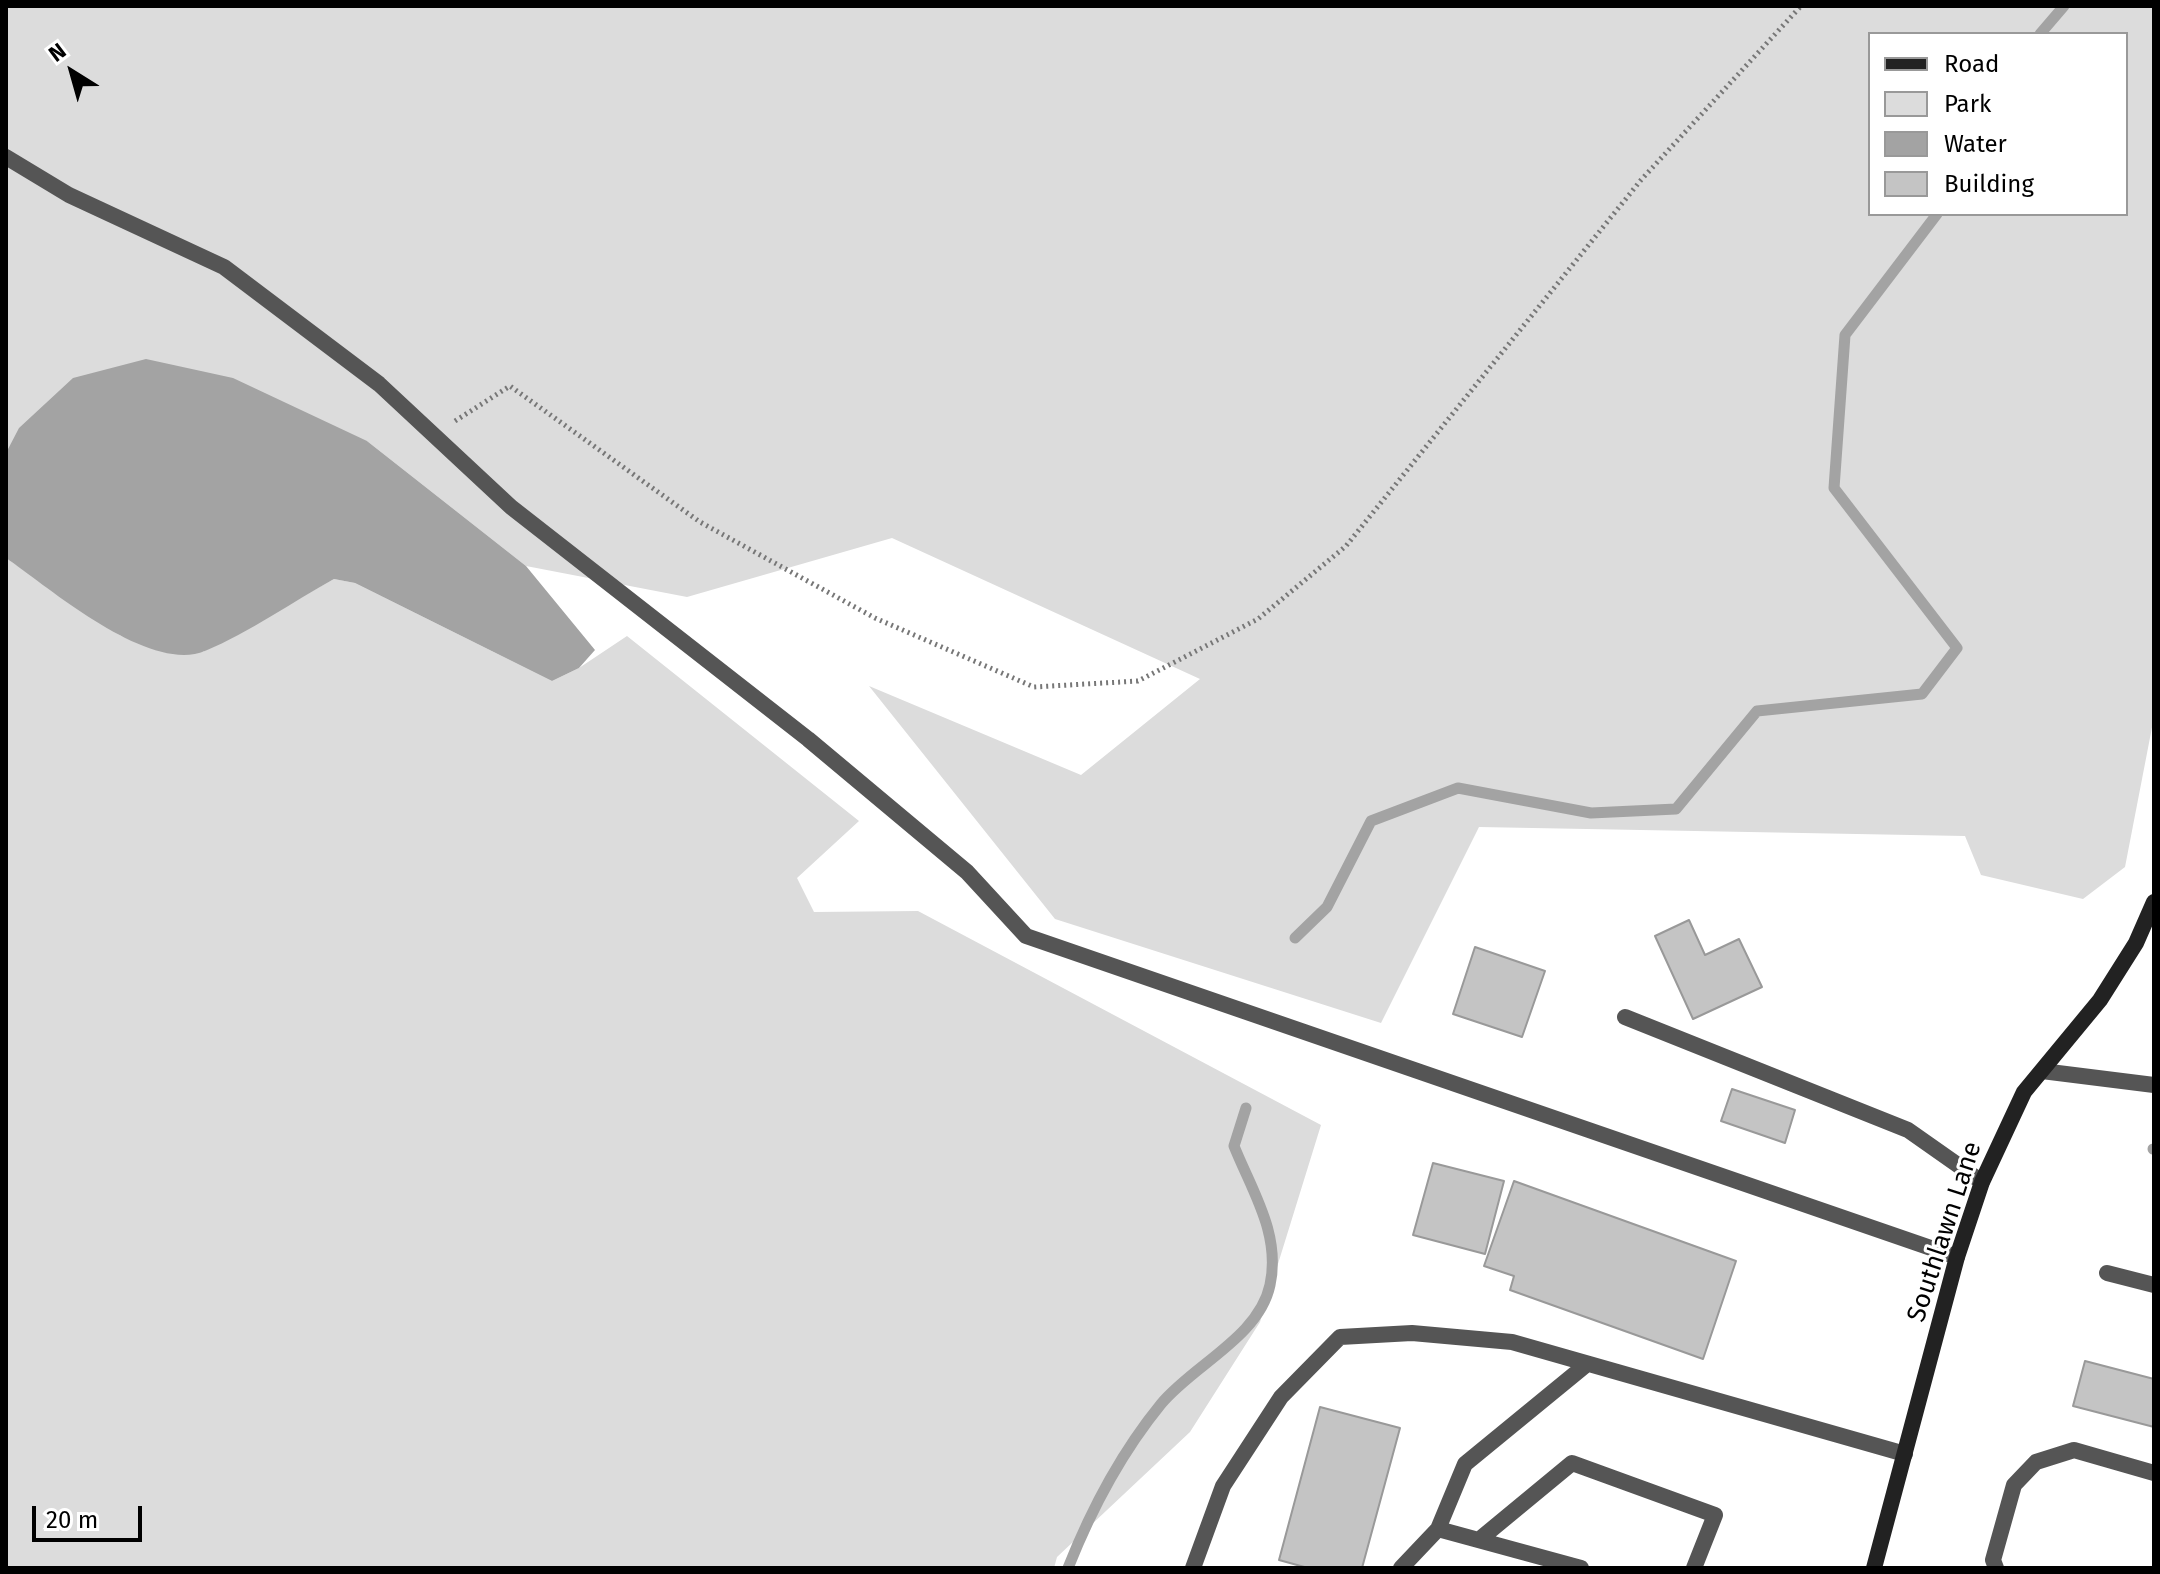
<!DOCTYPE html>
<style>
body{margin:0}
#map{position:relative;width:2160px;height:1574px;overflow:hidden;background:#fff;font-family:"Fira Sans",sans-serif}
canvas{display:block}
.frame{position:absolute;inset:0;border:8px solid #000;pointer-events:none}
.legend{position:absolute;left:1868px;top:32px;width:260px;height:184px;box-sizing:border-box;background:#fff;border:2px solid #999;margin:0;padding:10px 14px;list-style:none;font-size:24px;color:#000}
.legend li{display:flex;align-items:center;gap:16px;height:40px}
.legend b{width:40px;border:2px solid #999}
.north{position:absolute;left:32px;top:32px;width:80px;height:80px;-webkit-text-stroke:6px #fff;paint-order:stroke;rotate:323deg;font-size:22px;font-weight:700;line-height:32px;text-align:center;color:#000}
.north::after{content:'';display:block;margin:auto;width:28px;height:36px;background:#000;clip-path:polygon(50% 0,100% 100%,50% 72%,0 100%)}
.scale{position:absolute;left:32px;top:1506px;width:110px;height:36px;box-sizing:border-box;border:4px solid #000;border-top:0;padding-left:10px;font-size:24px;line-height:28px;white-space:nowrap;color:#000;-webkit-text-stroke:6px #fff;paint-order:stroke}
</style>
<div id="map">
<canvas width="2160" height="1574"></canvas>
<div class="frame"></div>
<ul class="legend">
<li><b style="height:10px;background:#222"></b>Road</li>
<li><b style="height:22px;background:#dcdcdc"></b>Park</li>
<li><b style="height:22px;background:#a3a3a3"></b>Water</li>
<li><b style="height:22px;background:#c4c4c4"></b>Building</li>
</ul>
<div class="north">N</div>
<div class="scale">20 m</div>
</div>
<script>
const ctx = document.querySelector('canvas').getContext('2d');
ctx.lineJoin = 'round';
function fill(path, color) {
  ctx.fillStyle = color;
  ctx.fill(path, 'evenodd');
}
function stroke(path, color, width, dash) {
  ctx.strokeStyle = color;
  ctx.lineWidth = width;
  ctx.lineCap = dash ? 'butt' : 'round';
  ctx.setLineDash(dash || []);
  ctx.stroke(path);
}
function drawText(font, color, halo, rows, align = 'center') {
  ctx.font = font + ' "Fira Sans",sans-serif';
  ctx.lineWidth = 6;
  ctx.setLineDash([]);
  ctx.textBaseline = 'middle';
  ctx.strokeStyle = halo;
  ctx.fillStyle = color;
  for (const [text, x, y, turn = 0] of rows) {
    ctx.save();
    ctx.translate(x, y);
    ctx.rotate((+turn || 0) * Math.PI / 180);
    ctx.textAlign = isNaN(turn) ? turn : align;
    if (halo) ctx.strokeText(text, 0, 0);
    ctx.fillText(text, 0, 0);
    ctx.restore();
  }
}
fill(new Path2D(`
 M 6,6 L 2154,6 L 2154,717 L 2125,867 L 2083,899 L 1981,875 L 1965,836 L 1479,827 L 1381,1023 L 1055,919 L 869,686 L 1081,775 L 1200,679 L 892,538 L 687,597 L 526,566 L 367,441 L 6,453 ZM 1870,34 L 2126,34 L 2126,214 L 1870,214 Z
 M 6,558 L 121,636 L 203,652 L 334,579 L 355,583 L 552,681 L 579,668 L 627,636 L 859,821 L 797,878 L 814,912 L 918,911 L 1321,1125 L 1260,1322 L 1190,1432 L 1057,1557 L 1054,1568 L 6,1568 Z`), '#dcdcdc');
fill(new Path2D(`
 M 146,359 L 233,378 L 367,441 L 526,566 L 595,650 L 579,668 L 552,681 L 355,583 L 334,579 C 292,602 250,632 205,651 C 149,674 51,589 6,558 L 6,453 L 19,428 L 73,378 Z`), '#a3a3a3');
stroke(new Path2D(`
 M 2040,34 L 2064,6
 M 1295,938 L 1327,907 L 1371,821 L 1458,788 L 1591,813 L 1676,809 L 1757,711 L 1922,694 L 1957,648 L 1834,488 L 1845,335 L 1937,214
 M 2153,1149 L 2154,1149
 M 1068,1568 C 1091,1510 1121,1453 1161,1404 C 1193,1365 1259,1337 1270,1285 C 1281,1234 1252,1191 1234,1146 L 1246,1108`), '#a3a3a3', 11);
const building = new Path2D(`
 M 1689,920 L 1705,955 L 1739,939 L 1762,987 L 1693,1019 L 1655,936 Z
 M 1475,947 L 1545,971 L 1522,1037 L 1453,1014 Z
 M 1732,1089 L 1795,1110 L 1785,1143 L 1721,1121 Z
 M 1433,1163 L 1504,1181 L 1485,1254 L 1413,1235 Z
 M 1514,1181 L 1736,1261 L 1703,1359 L 1510,1290 L 1514,1276 L 1484,1266 Z
 M 2085,1361 L 2154,1379 L 2154,1427 L 2073,1406 Z
 M 1320,1407 L 1400,1428 L 1362,1568 L 1308,1568 L 1279,1560 Z`);
fill(building, '#c4c4c4');
stroke(building, '#999', 2);
stroke(new Path2D(`
 M 455,421 L 510,386 L 700,522 L 875,618 L 1034,687 L 1138,681 L 1258,619 L 1346,546 L 1641,180 L 1801,6`), '#777', 5, [2, 4]);
stroke(new Path2D(`
 M 6,157 L 69,195 L 224,267 L 379,384 L 511,507 L 808,739 L 967,872 L 1026,936 L 1957,1257
 M 1625,1017 L 1908,1130 L 1982,1182
 M 2042,1071 L 2154,1085
 M 2107,1273 L 2154,1285
 M 1480,1539 L 1572,1463 L 1715,1515 L 1694,1568
 M 1193,1568 L 1223,1486 L 1281,1397 L 1340,1337 L 1412,1333 L 1512,1342 L 1905,1454
 M 1401,1568 L 1438,1529
 M 1581,1568 L 1438,1529 L 1465,1464 L 1587,1364
 M 1996,1568 L 1993,1560 L 2014,1485 L 2036,1462 L 2074,1450 L 2154,1473`), '#555', 16);
stroke(new Path2D(`
 M 1874,1568 L 1957,1257 L 1982,1182 L 2024,1092 L 2100,1000 L 2136,943 L 2154,902`), '#222', 16);
drawText('26px', '#000', '#fff', [
 ["Southlawn Lane",1945,1232,-72]
]);
</script>
